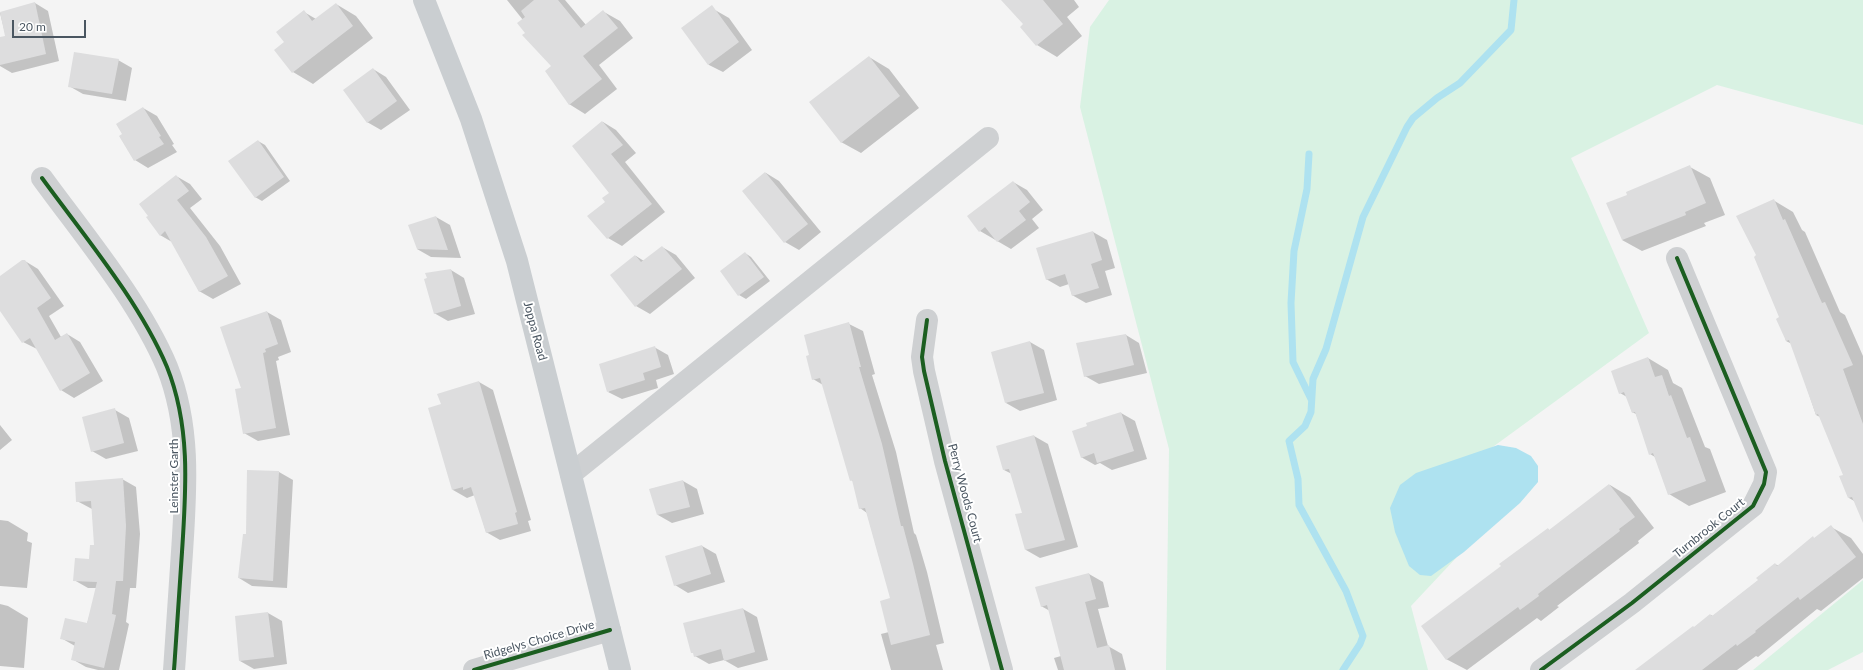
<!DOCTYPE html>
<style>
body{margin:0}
#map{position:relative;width:1863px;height:670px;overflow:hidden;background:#f4f4f4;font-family:Lato,sans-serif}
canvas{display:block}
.scale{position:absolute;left:12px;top:20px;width:74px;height:18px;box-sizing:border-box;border:2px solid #4a5661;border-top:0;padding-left:5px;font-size:12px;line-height:14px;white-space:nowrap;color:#4a5661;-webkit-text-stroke:3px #fff;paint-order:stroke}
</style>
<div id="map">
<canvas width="1863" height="670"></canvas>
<div class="scale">20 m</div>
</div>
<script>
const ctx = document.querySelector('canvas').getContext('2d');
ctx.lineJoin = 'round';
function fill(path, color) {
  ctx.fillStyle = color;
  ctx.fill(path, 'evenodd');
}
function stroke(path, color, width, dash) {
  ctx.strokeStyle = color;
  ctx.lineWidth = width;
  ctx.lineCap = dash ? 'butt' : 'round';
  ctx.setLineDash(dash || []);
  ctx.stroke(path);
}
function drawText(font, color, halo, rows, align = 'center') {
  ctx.font = font + ' Lato,sans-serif';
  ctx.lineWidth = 4;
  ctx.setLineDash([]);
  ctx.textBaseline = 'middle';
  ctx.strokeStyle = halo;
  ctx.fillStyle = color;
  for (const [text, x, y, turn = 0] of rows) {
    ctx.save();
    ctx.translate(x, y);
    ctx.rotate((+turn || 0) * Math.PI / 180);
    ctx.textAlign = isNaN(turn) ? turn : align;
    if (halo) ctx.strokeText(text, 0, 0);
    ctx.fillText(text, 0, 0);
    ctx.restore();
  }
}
fill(new Path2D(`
 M 1109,0 L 1863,0 L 1863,125 L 1717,85 L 1571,158 L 1588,194 L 1649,333 L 1453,476 L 1472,517 L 1456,558 L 1411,606 L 1428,670 L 1166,670 L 1169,449 L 1080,107 L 1090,27 Z
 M 1863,580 L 1863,652 L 1828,670 L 1753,670 Z`), '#d9f2e3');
fill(new Path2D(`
 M 1498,445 L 1516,448 L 1531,456 L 1538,466 L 1538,482 L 1520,503 L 1464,552 L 1431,576 L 1420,575 L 1409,566 L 1395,532 L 1390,508 L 1400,485 L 1416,473 Z`), '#aee2f0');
fill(new Path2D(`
 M 507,0 L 565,0 L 586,25 L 604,12 L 620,21 L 633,38 L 599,65 L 617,89 L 585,114 L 569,104 L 553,66 L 526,33 L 523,20 Z
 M 1003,0 L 1074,0 L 1079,7 L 1067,17 L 1082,36 L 1057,57 L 1037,45 L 1021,27 L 1024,24 Z
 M 35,3 L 48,11 L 59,61 L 12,73 L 0,66 L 0,38 L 6,37 L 0,13 Z
 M 336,4 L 356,16 L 373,38 L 313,84 L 293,72 L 285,42 L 304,12 L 316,19 Z
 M 715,10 L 729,18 L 752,50 L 723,72 L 709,65 L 682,28 Z
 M 869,57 L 889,69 L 919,108 L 861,153 L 841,142 Z
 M 118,60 L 132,68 L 126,101 L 83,94 L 69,86 Z
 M 373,69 L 386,77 L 410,110 L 381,130 L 367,122 Z
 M 143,108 L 157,116 L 174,144 L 172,145 L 177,152 L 148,168 L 135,160 Z
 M 603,122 L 616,130 L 636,153 L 625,162 L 665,212 L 622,246 L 608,238 L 607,202 L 611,193 Z
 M 258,141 L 265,145 L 290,181 L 262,201 L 255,197 Z
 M 1690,167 L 1710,178 L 1725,215 L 1704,223 L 1706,226 L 1642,251 L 1622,240 Z
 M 766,173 L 779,181 L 821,232 L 799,250 L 785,242 L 743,191 Z
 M 176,176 L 190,184 L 202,199 L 190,208 L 220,246 L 241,284 L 213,299 L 199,291 L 172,242 L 160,235 Z
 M 1013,182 L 1027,190 L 1043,210 L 1032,219 L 1039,228 L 1011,249 L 980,231 L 968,216 Z
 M 1773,200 L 1793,212 L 1802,230 L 1805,232 L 1840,312 L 1845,315 L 1863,356 L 1863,506 L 1849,498 L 1844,475 L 1820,417 L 1816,415 L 1792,344 L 1786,341 L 1780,318 L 1758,256 Z
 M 436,217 L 450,225 L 461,258 L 431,257 L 417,249 Z
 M 1093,232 L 1107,240 L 1115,268 L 1105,271 L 1112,295 L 1086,303 L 1072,295 L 1069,284 L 1060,287 L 1046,279 Z
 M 662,247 L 676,255 L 695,278 L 650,314 L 636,306 L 636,256 L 644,261 Z
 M 745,253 L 751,257 L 770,281 L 746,299 L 739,295 Z
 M 25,261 L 38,269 L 64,306 L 49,316 L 61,337 L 67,334 L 80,342 L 103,381 L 74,398 L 61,390 L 37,349 L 23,342 L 0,309 L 0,277 Z
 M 451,270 L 464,278 L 475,314 L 448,321 L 434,313 Z
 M 267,312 L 281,320 L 291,352 L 278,357 L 279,360 L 276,361 L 290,435 L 258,441 L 244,433 L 242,389 Z
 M 849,324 L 863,331 L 875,374 L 872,375 L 896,452 L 914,533 L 916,535 L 927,572 L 944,643 L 936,645 L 943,670 L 891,670 L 881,634 L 889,632 L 891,599 L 867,513 L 860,508 L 854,482 L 851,480 L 823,385 L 813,379 L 810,355 Z
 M 1126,335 L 1139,343 L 1147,373 L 1099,384 L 1085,376 Z
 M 1030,342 L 1044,350 L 1057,400 L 1020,411 L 1006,403 Z
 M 654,347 L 668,355 L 674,374 L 656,380 L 658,388 L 622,399 L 608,392 Z
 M 1648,358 L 1668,370 L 1673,383 L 1682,388 L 1705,447 L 1710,449 L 1726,492 L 1689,506 L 1669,494 L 1655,457 L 1650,454 L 1636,414 L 1632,412 L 1627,397 L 1620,393 Z
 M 479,382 L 493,390 L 531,520 L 528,521 L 531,531 L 500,540 L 486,532 L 475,495 L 467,498 L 453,490 L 442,405 L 439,394 Z
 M 115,410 L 129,418 L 138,451 L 106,459 L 92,451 Z
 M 1121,413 L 1135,421 L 1147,459 L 1112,470 L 1100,463 L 1095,465 L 1081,457 L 1088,426 L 1087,424 Z
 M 0,425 L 12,440 L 0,450 Z
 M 1034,436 L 1048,444 L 1078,547 L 1040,558 L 1026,550 L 1016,515 L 1023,513 L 1012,474 L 1004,470 Z
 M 279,472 L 293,480 L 287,588 L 252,586 L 239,578 L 247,535 Z
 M 122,479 L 136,487 L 140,534 L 136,588 L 130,588 L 126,622 L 129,624 L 119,670 L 98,670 L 86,667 L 72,659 L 75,646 L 61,638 L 87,624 L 97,588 L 88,588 L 74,580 L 90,560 L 95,546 L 92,509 L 77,501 Z
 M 683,481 L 697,489 L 704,514 L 672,523 L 658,515 L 651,489 Z
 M 1610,485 L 1630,497 L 1654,528 L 1638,541 L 1639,543 L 1557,606 L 1559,607 L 1541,621 L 1537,618 L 1467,670 L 1446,659 L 1502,566 L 1548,529 L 1550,531 Z
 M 0,520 L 8,521 L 28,533 L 27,541 L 32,543 L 27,588 L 0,586 Z
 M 1831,527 L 1851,538 L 1863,554 L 1863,578 L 1821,611 L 1817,609 L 1758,657 L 1756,656 L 1737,670 L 1636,670 L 1711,615 L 1713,616 L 1759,580 L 1775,564 L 1779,566 Z
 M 702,546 L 716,554 L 725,582 L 688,593 L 675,585 Z
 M 1089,574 L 1103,582 L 1109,607 L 1098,609 L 1108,646 L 1122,654 L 1126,670 L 1058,670 L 1054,658 L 1061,656 L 1050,611 L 1041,606 Z
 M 0,604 L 8,606 L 28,618 L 24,668 L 0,666 Z
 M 743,609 L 757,617 L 768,660 L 738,668 L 724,660 L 709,664 L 695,656 Z
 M 268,613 L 282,621 L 287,664 L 254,669 L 240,661 Z`), '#0003');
stroke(new Path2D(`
 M 1309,154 L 1307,189 L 1294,251 L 1291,303 L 1293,362 L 1311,399
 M 1343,670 L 1360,644 L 1363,636 L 1346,591 L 1299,505 L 1298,479 L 1289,441 L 1305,426 L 1311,412 L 1313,379 L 1326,349 L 1363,217 L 1407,127 L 1413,118 L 1437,98 L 1460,83 L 1511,30 L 1514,0`), '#aee2f0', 7);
fill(new Path2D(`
 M 534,0 L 558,0 L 581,28 L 603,10 L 618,28 L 583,56 L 602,79 L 569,105 L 545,71 L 551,66 L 522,35 L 525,33 L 517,23 L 525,17 L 521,11 Z
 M 1001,0 L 1043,0 L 1063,24 L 1036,46 L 1020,27 L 1023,24 Z
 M 35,2 L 46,54 L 0,65 L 0,37 L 5,36 L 0,12 Z
 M 336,3 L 353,26 L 292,73 L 274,50 L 284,42 L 276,32 L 304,10 L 312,21 Z
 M 712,5 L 739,42 L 708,65 L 681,28 Z
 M 74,52 L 119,59 L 112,94 L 68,87 Z
 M 869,56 L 900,96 L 841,143 L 809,102 Z
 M 373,68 L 397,101 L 367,123 L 343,90 Z
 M 143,107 L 161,136 L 159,137 L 164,144 L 134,161 L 119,136 L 122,134 L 116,124 Z
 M 602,121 L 623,145 L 611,154 L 652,204 L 607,239 L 587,216 L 605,202 L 602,198 L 609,193 L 572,146 Z
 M 258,140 L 284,177 L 255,198 L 228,161 Z
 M 1690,165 L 1706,203 L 1685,212 L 1686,215 L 1622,240 L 1606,203 L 1627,195 L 1626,192 Z
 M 765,172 L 808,224 L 784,243 L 742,191 Z
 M 176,175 L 189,191 L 177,200 L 206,237 L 228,276 L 199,292 L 165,231 L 160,236 L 146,217 L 148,216 L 139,204 Z
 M 1013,181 L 1030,202 L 1019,211 L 1026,220 L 997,242 L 985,227 L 979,232 L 967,216 Z
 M 1774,199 L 1783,220 L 1785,219 L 1822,303 L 1825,302 L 1853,365 L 1843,369 L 1863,424 L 1863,523 L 1852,497 L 1848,498 L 1839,476 L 1843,475 L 1818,414 L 1816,415 L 1789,340 L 1786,341 L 1776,319 L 1779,317 L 1754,257 L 1756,255 L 1736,216 Z
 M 436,216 L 448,250 L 417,249 L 408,225 Z
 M 1093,231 L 1102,260 L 1091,264 L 1099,288 L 1072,296 L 1065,274 L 1046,280 L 1036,248 Z
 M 662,246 L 682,269 L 635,307 L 610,275 L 635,255 L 641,262 Z
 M 745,252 L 764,277 L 738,296 L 720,271 Z
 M 22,260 L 25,260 L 51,298 L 37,308 L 55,340 L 67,333 L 90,373 L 60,391 L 30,338 L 22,343 L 0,311 L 0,276 Z
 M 451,269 L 461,306 L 434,314 L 424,279 L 427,278 L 425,273 Z
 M 267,311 L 278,344 L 265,349 L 266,352 L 263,353 L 276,428 L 243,434 L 235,389 L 241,388 L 220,327 Z
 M 849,322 L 861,367 L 859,367 L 882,444 L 901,526 L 903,526 L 913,564 L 930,635 L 891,645 L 880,601 L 890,598 L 865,508 L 859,509 L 852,480 L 850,481 L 820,378 L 812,380 L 806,356 L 809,355 L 804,335 Z
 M 1126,334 L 1134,365 L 1084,377 L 1076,343 Z
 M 1030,341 L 1044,393 L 1005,403 L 991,352 Z
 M 655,346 L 661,367 L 643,373 L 645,380 L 607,392 L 599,364 Z
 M 1648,357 L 1655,377 L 1662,375 L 1669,396 L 1671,395 L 1687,438 L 1690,437 L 1706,481 L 1668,495 L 1653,453 L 1649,455 L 1635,412 L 1632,413 L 1624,392 L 1619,394 L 1611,371 Z
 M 479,381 L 517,512 L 515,513 L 518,524 L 486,533 L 471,487 L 463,490 L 463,487 L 452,490 L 428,408 L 441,404 L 437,394 Z
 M 115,408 L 124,443 L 91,452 L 82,417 Z
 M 1121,412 L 1134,451 L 1097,463 L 1094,453 L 1081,458 L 1072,431 L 1087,426 L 1086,423 Z
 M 1034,435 L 1065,540 L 1025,550 L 1015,514 L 1022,513 L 1009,469 L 1003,470 L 996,446 Z
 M 247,470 L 279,471 L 273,581 L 238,578 L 243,534 L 246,534 Z
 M 123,478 L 126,526 L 123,581 L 116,581 L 112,614 L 116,615 L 104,668 L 71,660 L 75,642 L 60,639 L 65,618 L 87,623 L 97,582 L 73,581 L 75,558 L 89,559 L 90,545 L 94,545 L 91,501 L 76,502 L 75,482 Z
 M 683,480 L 690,507 L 657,515 L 649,489 Z
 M 1609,484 L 1635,517 L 1619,529 L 1620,531 L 1538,594 L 1539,596 L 1520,610 L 1518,607 L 1446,660 L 1421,626 L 1501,566 L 1499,564 L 1548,528 L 1549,530 Z
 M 1831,525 L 1856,557 L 1800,600 L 1798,597 L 1755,631 L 1756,632 L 1737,646 L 1736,644 L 1702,670 L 1635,670 L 1693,626 L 1694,627 L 1710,614 L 1712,616 L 1758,580 L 1756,578 L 1775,563 L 1777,566 L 1813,536 L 1814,538 Z
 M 702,545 L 711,574 L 674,586 L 665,556 Z
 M 1089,573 L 1096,599 L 1085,602 L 1097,648 L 1109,645 L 1115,670 L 1064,670 L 1047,605 L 1041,607 L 1035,587 Z
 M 743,608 L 755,652 L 724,661 L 721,649 L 694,657 L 693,653 L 691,653 L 683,623 Z
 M 268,612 L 274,657 L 239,661 L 235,616 Z`), '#ddddde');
stroke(new Path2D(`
 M 42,178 C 85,237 139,301 167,367 C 191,427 186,490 182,552 C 179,592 177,631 174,670
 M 927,320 L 922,357 L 924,371 L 945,461 L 1002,670
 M 571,474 L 988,138
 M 474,670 L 610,630
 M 1541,670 L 1632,603 L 1753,506 L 1764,484 L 1766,472 L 1677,258`), '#ced0d2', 22);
stroke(new Path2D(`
 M 424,0 L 471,119 L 517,261 L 620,670`), '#caced1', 22);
stroke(new Path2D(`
 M 42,178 C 85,237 139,301 167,367 C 191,427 186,490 182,552 C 179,592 177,631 174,670
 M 927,320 L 922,357 L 924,371 L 945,461 L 1002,670
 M 474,670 L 610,630
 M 1541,670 L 1632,603 L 1753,506 L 1764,484 L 1766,472 L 1677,258`), '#1b5e20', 4);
drawText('12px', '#4a5661', '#fff', [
 ["Joppa Road",535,331,75],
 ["Leinster Garth",174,476,-90],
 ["Perry Woods Court",965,493,75],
 ["Turnbrook Court",1709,528,-39],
 ["Ridgelys Choice Drive",539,640,-16]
]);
</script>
